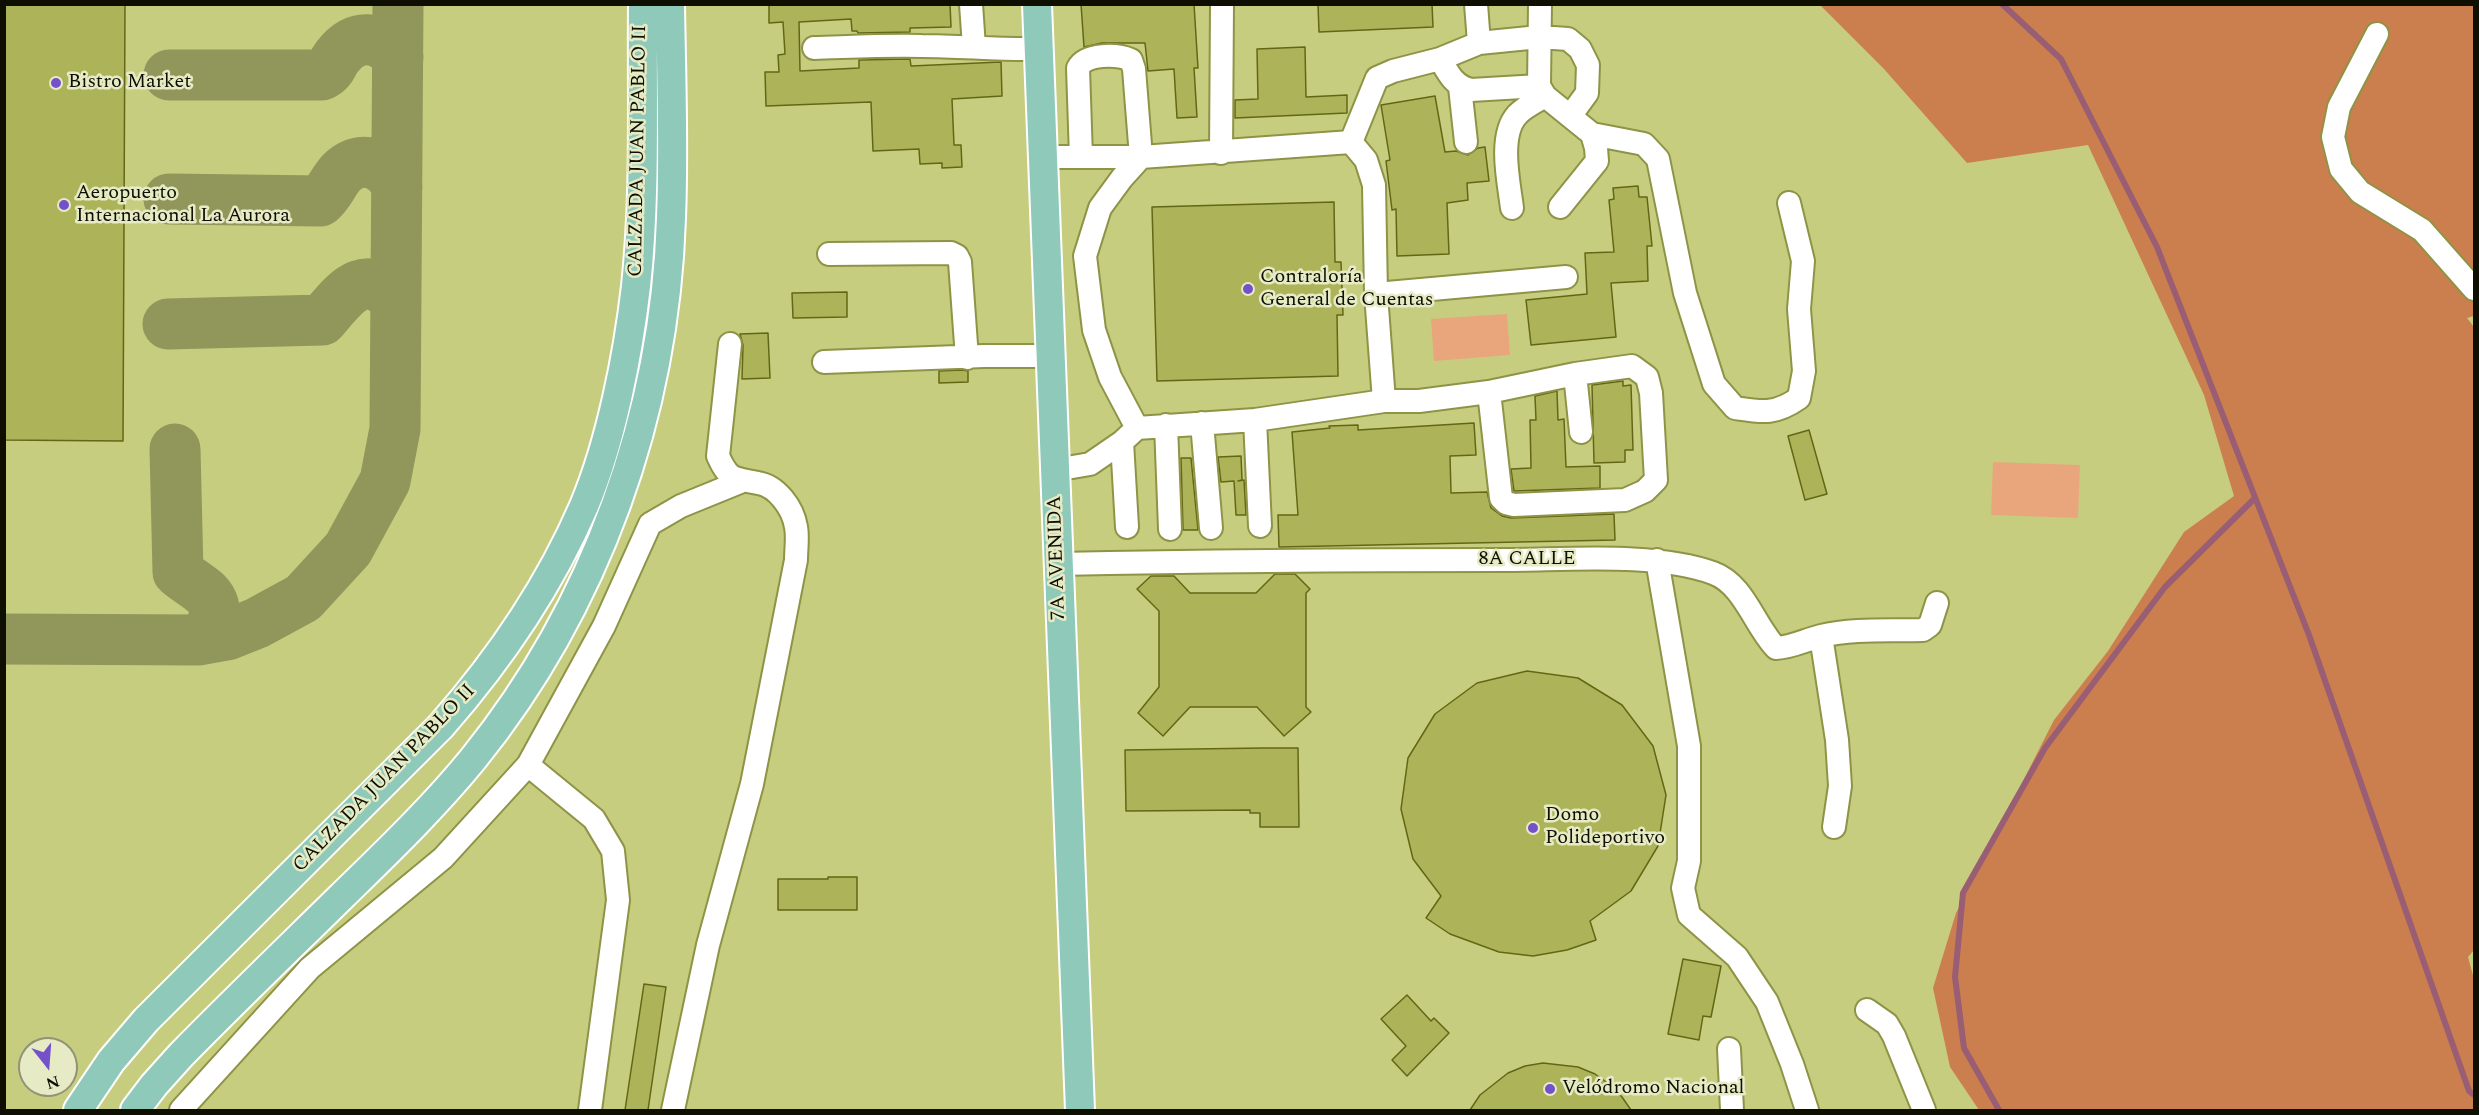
<!DOCTYPE html>
<meta charset="utf-8">
<style>
body{margin:0}
#map{position:relative;width:2479px;height:1115px;overflow:hidden;background:#c7cd7f;font-family:Spectral,serif}
canvas{display:block}
.frame{position:absolute;inset:0;border:6px solid #0e0f00;pointer-events:none}
.north{position:absolute;left:18px;top:1037px;width:60px;height:60px;box-sizing:border-box;background:#e6ebc5;border:2px solid #909376;border-radius:50%;rotate:163deg;font-size:16px;font-weight:700;line-height:24px;text-align:center;color:#0e0f00}
.north::after{content:'';display:block;margin:auto;width:21px;height:27px;background:#7451cb;clip-path:polygon(50% 0,100% 100%,50% 72%,0 100%)}
</style>
<div id="map">
<canvas width="2479" height="1115"></canvas>
<div class="frame"></div>
<div class="north">N</div>
</div>
<script>
const ctx = document.querySelector('canvas').getContext('2d');
ctx.lineJoin = 'round';
function fill(path, color) {
  ctx.fillStyle = color;
  ctx.fill(path, 'evenodd');
}
function stroke(path, color, width, dash) {
  ctx.strokeStyle = color;
  ctx.lineWidth = width;
  ctx.lineCap = dash ? 'butt' : 'round';
  ctx.setLineDash(dash || []);
  ctx.stroke(path);
}
function drawText(font, color, halo, rows, align = 'center') {
  ctx.font = font + ' Spectral,serif';
  ctx.lineWidth = 5;
  ctx.setLineDash([]);
  ctx.textBaseline = 'middle';
  ctx.strokeStyle = halo;
  ctx.fillStyle = color;
  for (const [text, x, y, turn = 0] of rows) {
    ctx.save();
    ctx.translate(x, y);
    ctx.rotate((+turn || 0) * Math.PI / 180);
    ctx.textAlign = isNaN(turn) ? turn : align;
    if (halo) ctx.strokeText(text, 0, 0);
    ctx.fillText(text, 0, 0);
    ctx.restore();
  }
}
fill(new Path2D(`
 M 1507,314 L 1510,355 L 1434,361 L 1431,319 Z
 M 1993,462 L 2080,465 L 2078,518 L 1991,515 Z`), '#e9a67d');
fill(new Path2D(`
 M 1820,5 L 2474,5 L 2474,316 L 2467,318 L 2474,327 L 2474,950 L 2468,957 L 2474,979 L 2474,1110 L 1979,1110 L 1950,1067 L 1933,988 L 1956,913 L 2054,720 L 2108,651 L 2184,532 L 2234,496 L 2204,395 L 2088,145 L 1967,163 L 1884,69 Z`), '#cb7f4e');
stroke(new Path2D(`
 M 2002,4 L 2061,59 L 2157,247 L 2309,635 L 2469,1091 L 2474,1095
 M 1999,1110 L 1964,1048 L 1955,977 L 1963,893 L 2045,748 L 2165,587 L 2255,498`), '#995d74', 6);
stroke(new Path2D(`
 M 169,75 L 322,75 C 332,70 331,65 337,57 C 356,32 380,36 398,57
 M 169,199 L 320,201 C 330,193 334,179 343,171 C 364,153 388,165 397,187
 M 168,324 L 322,320 C 345,294 363,265 396,300
 M 175,449 L 178,572 C 187,580 197,585 206,593 C 221,608 214,628 199,640
 M 4,639 L 199,640 L 227,635 L 257,623 L 303,598 L 348,549 L 385,481 L 395,429 L 398,4`), '#91965a', 51);
const building = new Path2D(`
 M 4,4 L 125,4 L 123,441 L 4,440 Z
 M 769,4 L 950,4 L 951,27 L 910,28 L 910,32 L 858,33 L 857,31 L 852,31 L 851,19 L 799,22 L 800,71 L 859,68 L 859,60 L 910,59 L 911,66 L 1001,62 L 1002,96 L 952,99 L 954,145 L 961,145 L 962,167 L 942,168 L 942,163 L 920,164 L 919,149 L 873,151 L 871,102 L 766,106 L 765,72 L 779,72 L 778,55 L 785,54 L 783,22 L 769,23 Z
 M 1081,4 L 1194,4 L 1198,68 L 1194,68 L 1197,117 L 1177,118 L 1174,69 L 1148,71 L 1145,43 L 1102,43 L 1084,47 Z
 M 1318,4 L 1432,4 L 1433,27 L 1319,32 Z
 M 1305,47 L 1306,97 L 1347,95 L 1347,113 L 1235,118 L 1235,100 L 1258,99 L 1257,49 Z
 M 1435,96 L 1445,152 L 1456,151 L 1468,155 L 1478,148 L 1485,147 L 1489,181 L 1467,183 L 1468,200 L 1447,203 L 1449,254 L 1397,256 L 1396,209 L 1392,210 L 1386,161 L 1390,160 L 1381,105 Z
 M 1638,186 L 1639,197 L 1647,197 L 1652,246 L 1647,246 L 1648,281 L 1611,283 L 1616,337 L 1531,345 L 1526,300 L 1587,294 L 1585,253 L 1614,252 L 1609,200 L 1614,199 L 1613,188 Z
 M 1334,202 L 1335,262 L 1341,262 L 1343,315 L 1337,315 L 1338,376 L 1157,381 L 1152,207 Z
 M 847,292 L 847,317 L 793,318 L 792,293 Z
 M 768,333 L 770,378 L 742,379 L 743,345 L 740,334 Z
 M 962,370 L 968,371 L 968,382 L 939,383 L 939,371 Z
 M 1623,381 L 1623,386 L 1631,385 L 1633,450 L 1625,450 L 1625,462 L 1594,463 L 1592,385 Z
 M 1557,391 L 1558,420 L 1564,419 L 1566,467 L 1600,466 L 1600,488 L 1514,491 L 1511,469 L 1531,468 L 1530,420 L 1536,420 L 1535,396 Z
 M 1474,423 L 1476,455 L 1450,456 L 1451,493 L 1487,492 L 1491,508 L 1502,516 L 1511,518 L 1614,514 L 1615,540 L 1279,547 L 1278,515 L 1298,515 L 1292,432 L 1330,428 L 1329,426 L 1358,425 L 1358,430 Z
 M 1809,430 L 1827,494 L 1805,500 L 1788,436 Z
 M 1241,456 L 1242,480 L 1238,481 L 1244,480 L 1246,515 L 1236,515 L 1234,481 L 1221,482 L 1218,457 Z
 M 1181,458 L 1191,458 L 1198,530 L 1183,530 Z
 M 1275,574 L 1295,574 L 1310,589 L 1306,593 L 1306,707 L 1311,712 L 1284,736 L 1257,707 L 1190,707 L 1163,736 L 1138,713 L 1159,687 L 1159,611 L 1137,589 L 1151,576 L 1174,576 L 1190,593 L 1256,593 Z
 M 1527,671 L 1578,678 L 1622,705 L 1653,746 L 1666,795 L 1658,846 L 1631,891 L 1590,921 L 1596,940 L 1567,950 L 1533,956 L 1499,952 L 1450,934 L 1426,918 L 1441,896 L 1413,859 L 1401,809 L 1408,758 L 1435,714 L 1477,683 Z
 M 1263,748 L 1298,748 L 1299,827 L 1260,827 L 1260,813 L 1250,813 L 1250,810 L 1126,811 L 1125,750 Z
 M 828,877 L 857,877 L 857,910 L 778,910 L 778,879 L 828,879 Z
 M 1683,959 L 1721,966 L 1711,1017 L 1703,1016 L 1699,1040 L 1668,1034 Z
 M 644,984 L 666,987 L 648,1110 L 625,1110 Z
 M 1407,995 L 1431,1021 L 1434,1018 L 1449,1033 L 1407,1076 L 1392,1060 L 1406,1046 L 1381,1019 Z
 M 1543,1063 L 1578,1067 L 1595,1074 L 1609,1084 L 1622,1097 L 1631,1110 L 1470,1110 L 1480,1095 L 1508,1073 L 1525,1066 Z`);
fill(building, '#adb359');
stroke(building, '#636715', 1.5);
const minor = new Path2D(`
 M 971,4 L 974,47
 M 1476,4 L 1479,43
 M 2377,34 L 2339,107 L 2333,137 L 2341,169 L 2360,192 L 2422,230 L 2474,289
 M 814,48 C 850,47 886,45 922,46 C 961,46 999,50 1038,49
 M 1440,59 C 1448,73 1454,86 1471,90 L 1539,86 L 1545,96 L 1592,134 L 1644,144 L 1658,159 L 1685,293 L 1714,384 L 1735,408 C 1762,412 1775,415 1799,398 L 1804,371 L 1799,309 L 1803,261 L 1789,203
 M 1539,86 L 1540,4
 M 1460,87 L 1466,142
 M 1351,142 L 1377,78 L 1393,71 L 1440,59 L 1479,43 L 1539,37 L 1568,39 L 1580,49 L 1588,65 L 1587,93 L 1571,115
 M 1351,142 L 1366,160 L 1374,185 L 1376,294 L 1384,401
 M 1221,153 L 1222,4
 M 1043,157 L 1141,157 L 1351,142
 M 1081,157 L 1078,68 C 1086,53 1117,54 1131,60 L 1134,69 L 1141,157 L 1122,178 L 1100,208 L 1085,256 L 1094,330 L 1110,377 L 1137,428
 M 1560,207 L 1597,161 L 1596,148 L 1592,134
 M 1512,208 C 1509,183 1498,136 1517,115 C 1524,107 1536,102 1545,96
 M 829,254 L 951,253 L 957,256 L 960,262 L 967,358
 M 1376,294 L 1566,277
 M 824,362 L 984,356 L 1050,356
 M 1575,374 L 1581,432
 M 1255,420 L 1260,526
 M 1202,423 L 1211,528
 M 1166,425 L 1170,529
 M 1122,442 L 1127,527
 M 1055,470 L 1090,464 L 1122,442 L 1137,428 L 1255,420 L 1384,401 L 1419,401 L 1489,392 L 1575,374 L 1632,366 L 1647,377 L 1651,393 L 1656,480 L 1645,491 L 1625,500 L 1514,505 L 1506,503 L 1501,498 L 1489,392
 M 1657,560 L 1689,746 L 1689,861 L 1683,888 L 1689,915 L 1737,957 L 1767,1002 L 1792,1064 L 1807,1110
 M 1059,564 C 1207,561 1356,560 1505,560 C 1567,560 1655,552 1713,573 C 1744,584 1754,625 1776,648 C 1793,647 1805,640 1821,636 C 1853,628 1890,631 1923,630 L 1930,625 L 1937,603
 M 1821,636 L 1837,740 L 1840,786 L 1834,827
 M 528,765 L 594,819 L 613,851 L 618,900 L 590,1110
 M 1867,1010 L 1887,1024 L 1894,1036 L 1924,1110
 M 1729,1049 L 1732,1110
 M 181,1110 L 310,968 L 443,858 L 528,765 L 604,626 L 650,524 L 681,506 L 740,482
 M 673,1110 L 708,945 L 752,784 L 796,560 C 796,549 798,537 796,527 C 793,508 777,486 758,483 C 734,478 729,481 718,456 L 730,344`);
const major = new Path2D(`
 M 1037,4 L 1080,1110
 M 78,1110 L 111,1061 L 146,1020 L 441,726 C 499,660 549,587 584,506 C 611,442 628,355 636,286 C 646,193 642,98 643,4
 M 135,1110 L 154,1085 L 181,1055 C 234,1001 288,949 342,896 C 387,852 433,808 473,759 C 596,607 665,414 671,218 C 674,147 671,76 670,4`);
stroke(minor, '#8e9346', 26);
stroke(major, '#fff', 32);
stroke(minor, '#fff', 22);
stroke(major, '#8ec9b9', 28);
for (const [x, y, r, color] of [
 [56,83,6,"#7451cb"],
 [64,205,6,"#7451cb"],
 [1248,289,6,"#7451cb"],
 [1533,828,6,"#7451cb"],
 [1550,1089,6,"#7451cb"]
]) {
  const dot = new Path2D();
  dot.arc(x, y, r, 0, 2 * Math.PI);
  ctx.fillStyle = color;
  ctx.fill(dot);
  stroke(dot, '#e6ebc5', 2);
}
drawText('20px', '#0e0f00', '#e6ebc5', [
 ["Bistro Market",68,83],
 ["Aeropuerto",76,194],
 ["Internacional La Aurora",76,217],
 ["Contraloría",1260,278],
 ["General de Cuentas",1260,301],
 ["Domo",1545,816],
 ["Polideportivo",1545,839],
 ["Velódromo Nacional",1562,1089]
], 'left');
drawText('20px', '#0e0f00', '#e6ebc5', [
 ["CALZADA JUAN PABLO II",639,151,-89],
 ["7A AVENIDA",1058,558,-92],
 ["8A CALLE",1527,560],
 ["CALZADA JUAN PABLO II",385,779,-46]
]);
</script>
